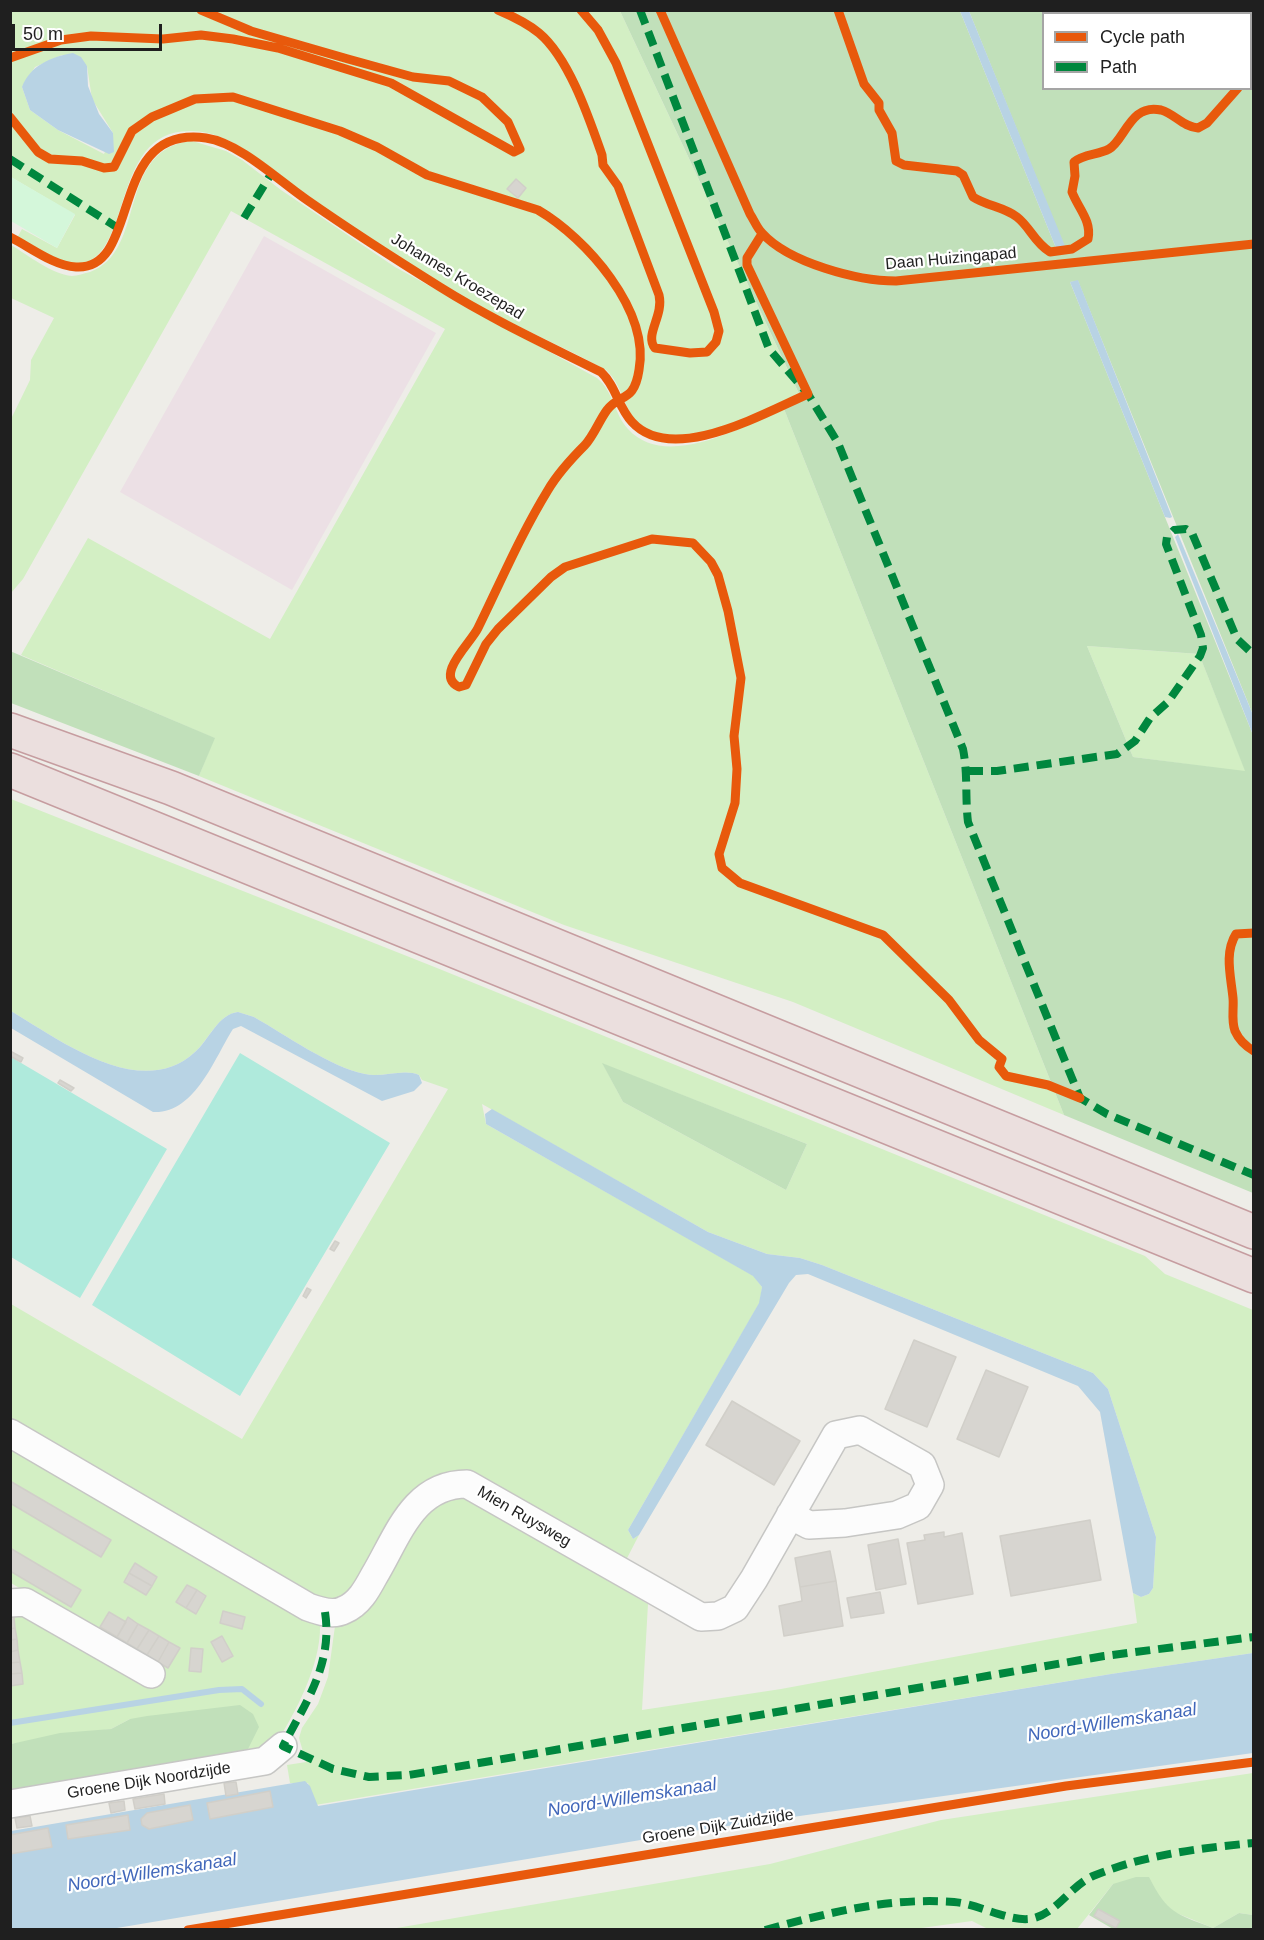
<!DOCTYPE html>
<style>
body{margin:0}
#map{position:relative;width:1264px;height:1940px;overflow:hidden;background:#eeede8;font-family:Arial,sans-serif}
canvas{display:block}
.frame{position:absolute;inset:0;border:12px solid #1f1f1f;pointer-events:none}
.legend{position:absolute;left:1042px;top:12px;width:210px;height:78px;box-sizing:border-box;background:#fff;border:2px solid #a5a5a5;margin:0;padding:8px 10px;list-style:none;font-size:18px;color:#1f1f1f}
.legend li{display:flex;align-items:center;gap:12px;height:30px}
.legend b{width:30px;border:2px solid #a5a5a5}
.scale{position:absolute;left:12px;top:24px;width:150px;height:27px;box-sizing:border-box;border:3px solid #1f1f1f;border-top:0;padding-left:8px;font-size:18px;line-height:21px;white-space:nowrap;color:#1f1f1f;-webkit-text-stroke:4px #fff;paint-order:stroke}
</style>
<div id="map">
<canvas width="1264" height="1940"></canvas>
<div class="frame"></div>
<ul class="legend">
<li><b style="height:8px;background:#e8590c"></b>Cycle path</li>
<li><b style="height:8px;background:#00873e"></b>Path</li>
</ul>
<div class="scale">50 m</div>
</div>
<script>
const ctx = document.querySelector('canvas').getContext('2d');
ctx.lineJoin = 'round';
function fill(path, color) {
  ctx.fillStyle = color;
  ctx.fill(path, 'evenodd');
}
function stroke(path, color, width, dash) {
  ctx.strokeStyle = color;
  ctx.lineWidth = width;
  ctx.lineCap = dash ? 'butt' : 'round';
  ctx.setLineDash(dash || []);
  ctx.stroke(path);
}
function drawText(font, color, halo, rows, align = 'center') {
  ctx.font = font + ' Arial,sans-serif';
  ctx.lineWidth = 4.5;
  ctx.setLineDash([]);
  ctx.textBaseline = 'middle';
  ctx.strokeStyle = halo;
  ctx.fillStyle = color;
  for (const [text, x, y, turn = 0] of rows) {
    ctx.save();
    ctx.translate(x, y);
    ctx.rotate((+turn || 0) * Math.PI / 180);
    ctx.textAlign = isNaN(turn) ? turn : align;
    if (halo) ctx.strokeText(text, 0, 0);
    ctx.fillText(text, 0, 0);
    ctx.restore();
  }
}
fill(new Path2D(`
 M 264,236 L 436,333 L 292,590 L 120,492 Z`), '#ece0e5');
fill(new Path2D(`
 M 11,11 L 620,11 L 799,394 C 760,411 676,459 639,424 C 623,408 622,384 606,370 C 574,352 541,338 508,321 C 436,284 359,235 294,186 C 264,164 231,132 192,131 C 105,128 137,271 70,264 C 52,262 32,247 17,238 L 22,229 L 57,248 L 75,215 L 11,177 ZM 62,55 L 87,66 L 92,99 L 113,133 L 104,154 L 58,130 L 30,110 L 22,87 L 35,67 Z
 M 192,141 L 226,151 L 242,160 L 281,190 L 395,267 L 597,378 C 614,392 614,414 628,429 C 666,471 743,426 784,409 L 1064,1115 L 793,1002 L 564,925 L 199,776 L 214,738 L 21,655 L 88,538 L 270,639 L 445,329 L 231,211 L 23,579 L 11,593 L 11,419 L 30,380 L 31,360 L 54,318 L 11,298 L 11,245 C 28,255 51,274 72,276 C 77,276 85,273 90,272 C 148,251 115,149 192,141 Z
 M 1087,646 L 1199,654 L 1246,772 L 1133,757 Z
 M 11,799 L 437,968 L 1145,1256 L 1165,1274 L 1253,1310 L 1253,1653 L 1111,1674 L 315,1805 L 308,1783 L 290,1783 L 287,1765 L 306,1762 L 299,1738 L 302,1728 L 318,1704 L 328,1677 L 335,1626 C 342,1623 350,1621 356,1617 C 391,1591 408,1513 441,1499 C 450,1495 459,1497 468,1499 L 648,1604 L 642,1710 L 781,1689 L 1137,1623 L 1133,1593 L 1141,1597 L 1149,1594 L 1153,1588 L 1156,1537 L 1108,1389 L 1093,1373 L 822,1265 L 800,1258 L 767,1254 L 708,1232 L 482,1104 L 486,1124 L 754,1276 L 762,1287 L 760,1302 L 628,1530 L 633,1539 L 639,1535 L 624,1564 L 485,1482 C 455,1471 438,1472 413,1493 L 358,1585 C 344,1598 332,1602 313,1600 L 11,1423 L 11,1304 L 242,1439 L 448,1089 L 422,1080 L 419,1075 C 404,1068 382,1078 365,1074 C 332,1068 284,1034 254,1017 L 238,1012 C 217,1015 209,1040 195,1052 C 141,1102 60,1040 11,1011 ZM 603,1064 L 807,1144 L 786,1190 L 623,1102 Z
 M 11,1447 L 284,1608 L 320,1626 C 321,1664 295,1715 274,1746 L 245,1755 L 130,1719 L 111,1729 L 11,1744 L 11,1612 L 19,1611 L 158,1671 L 11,1583 Z
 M 1253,1773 L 1253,1915 L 1239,1913 L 1213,1928 L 1174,1912 L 1162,1902 L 1113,1884 L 1077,1929 L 988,1929 L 972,1921 L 907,1930 L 385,1930 L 770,1864 L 941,1820 Z`), '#d3efc4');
fill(new Path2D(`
 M 620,11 L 960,11 L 1056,248 L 1064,246 L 969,11 L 1253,11 L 1253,715 L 1078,281 L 1070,282 L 1253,735 L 1253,1193 L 1064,1115 L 784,409 L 802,400 ZM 1044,14 L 1250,14 L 1250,88 L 1044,88 ZM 1087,646 L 1199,654 L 1245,771 L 1133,757 Z
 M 10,651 L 215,738 L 199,776 L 11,703 Z
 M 602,1063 L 807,1144 L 786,1190 L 623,1102 Z
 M 240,1705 L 253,1714 L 259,1727 L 245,1755 L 11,1793 L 11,1744 L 60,1733 L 111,1729 L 130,1719 L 147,1716 Z
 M 1136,1877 L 1149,1877 C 1168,1914 1175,1913 1213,1928 L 1239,1913 L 1253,1915 L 1253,1929 L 1113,1929 L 1089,1915 L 1113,1884 Z`), '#c1e0ba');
fill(new Path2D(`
 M 11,177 L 75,214 L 57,248 L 11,221 Z`), '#d4f7da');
fill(new Path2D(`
 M 240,1053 L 390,1143 L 240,1396 L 92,1305 Z
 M 11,1057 L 167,1149 L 80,1298 L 11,1257 Z`), '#afeadc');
fill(new Path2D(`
 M 960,11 L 969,11 L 1065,246 L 1056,248 Z
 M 73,53 L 81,57 L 87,66 L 88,86 L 99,114 L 113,133 L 114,152 L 109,154 L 58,130 L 30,110 L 22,87 C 30,66 50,57 73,53 Z
 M 1078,280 L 1172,517 L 1170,518 L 1165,517 L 1070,282 Z
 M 1178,534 L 1253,715 L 1253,735 L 1175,537 Z
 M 11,1011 C 60,1040 141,1102 195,1052 C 209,1040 218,1014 238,1012 L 254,1017 C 284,1034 332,1068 365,1074 C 382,1078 404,1068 419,1075 L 422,1083 L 414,1091 L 382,1101 L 241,1026 L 233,1029 C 214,1059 195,1114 153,1112 L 11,1028 Z
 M 492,1109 L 708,1232 L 767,1254 L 800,1258 L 822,1265 L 1093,1373 L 1108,1389 L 1156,1537 L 1153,1588 L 1149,1594 L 1141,1597 L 1133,1593 L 1100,1412 L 1078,1386 L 808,1274 L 796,1275 L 789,1283 L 639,1535 L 633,1539 L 628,1530 L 759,1303 L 762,1287 L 753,1276 L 486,1124 L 485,1114 Z
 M 1253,1653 L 1253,1753 L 706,1829 L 111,1929 L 11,1930 L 11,1831 L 305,1781 L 310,1786 L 318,1806 L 1111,1674 Z`), '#b8d3e4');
stroke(new Path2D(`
 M 10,1723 L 219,1690 L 242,1689 L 261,1704`), '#b8d3e4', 6);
const building = new Path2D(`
 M 516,179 L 526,188 L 518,198 L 507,189 Z
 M 10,1051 L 23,1058 L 21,1062 L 10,1056 Z
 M 60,1080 L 74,1088 L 71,1091 L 58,1083 Z
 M 335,1241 L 339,1243 L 334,1251 L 330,1249 Z
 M 307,1288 L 311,1290 L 306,1298 L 303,1296 Z
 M 914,1340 L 956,1357 L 927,1427 L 885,1409 Z
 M 986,1370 L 1028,1387 L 999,1457 L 957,1439 Z
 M 732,1401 L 800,1441 L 774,1485 L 706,1445 Z
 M 10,1481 L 111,1540 L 101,1557 L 10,1503 Z
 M 1090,1520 L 1101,1580 L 1011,1596 L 1000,1536 Z
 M 944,1532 L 944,1537 L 962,1533 L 973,1594 L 918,1604 L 907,1543 L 925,1540 L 924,1535 Z
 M 898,1539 L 906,1584 L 876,1590 L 868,1545 Z
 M 10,1548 L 81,1590 L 71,1607 L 10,1571 Z
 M 830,1551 L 836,1581 L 800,1587 L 795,1558 Z
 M 135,1563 L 157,1577 L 152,1586 L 129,1573 Z
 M 129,1573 L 152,1586 L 146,1595 L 124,1582 Z
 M 836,1581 L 843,1626 L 784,1636 L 779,1606 L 802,1601 L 800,1587 Z
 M 187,1585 L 197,1590 L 186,1608 L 176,1602 Z
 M 197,1590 L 206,1596 L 196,1614 L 186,1608 Z
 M 880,1592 L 884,1613 L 851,1618 L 847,1598 Z
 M 223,1611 L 245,1617 L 242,1629 L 220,1623 Z
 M 109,1612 L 126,1622 L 117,1637 L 100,1627 Z
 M 10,1617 L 14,1617 L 15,1628 L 10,1629 Z
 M 128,1617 L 138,1624 L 127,1643 L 117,1637 Z
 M 138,1624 L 149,1630 L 137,1649 L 127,1643 Z
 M 15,1628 L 17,1639 L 10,1640 L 10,1629 Z
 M 149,1630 L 159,1636 L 147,1655 L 137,1649 Z
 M 159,1636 L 169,1642 L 158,1662 L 147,1655 Z
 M 222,1636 L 233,1656 L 222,1662 L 211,1642 Z
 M 17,1639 L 18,1650 L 10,1652 L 10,1640 Z
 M 169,1642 L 180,1648 L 168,1668 L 158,1662 Z
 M 191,1648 L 203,1649 L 201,1672 L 189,1671 Z
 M 18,1650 L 20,1662 L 10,1663 L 10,1652 Z
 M 20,1662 L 22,1673 L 10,1674 L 10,1663 Z
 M 22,1673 L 23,1684 L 10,1686 L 10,1674 Z
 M 236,1782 L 238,1794 L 226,1796 L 224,1783 Z
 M 270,1791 L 273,1807 L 210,1819 L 207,1803 Z
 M 164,1794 L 165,1804 L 135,1809 L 133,1799 Z
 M 124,1801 L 125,1810 L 111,1813 L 109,1803 Z
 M 190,1805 L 193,1820 L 149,1829 L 142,1825 L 141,1819 L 147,1813 Z
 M 128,1815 L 130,1830 L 68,1839 L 66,1825 Z
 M 30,1816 L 32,1826 L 17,1828 L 15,1818 Z
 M 48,1828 L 52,1847 L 10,1854 L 10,1835 Z
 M 1098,1909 L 1120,1921 L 1116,1928 L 1094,1916 Z`);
fill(building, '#d7d5d0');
stroke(building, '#d1cfc9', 1.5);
const minor = new Path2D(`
 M 10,1433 L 308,1607 C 319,1611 333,1616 344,1610 C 359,1604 367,1589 374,1576 C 398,1536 413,1484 467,1484 L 701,1617 L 718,1616 L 735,1608 L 754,1579 L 836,1435 L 860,1430 L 922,1465 L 930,1485 L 918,1506 L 897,1515 L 845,1523 L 809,1525 L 790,1515
 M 10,1603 L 25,1602 L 151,1674
 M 10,1804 L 265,1761 L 283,1746`);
const highway = new Path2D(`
 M 10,730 L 171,788 L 1254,1232
 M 10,770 L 1254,1276`);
stroke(minor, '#c6c6c4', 30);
stroke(highway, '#c69da0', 36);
stroke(minor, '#fcfcfc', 27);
stroke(highway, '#ebdfde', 33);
stroke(new Path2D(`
 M 640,10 L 769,349 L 808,394 L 838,443 L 963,749 C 968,774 965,797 968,822 L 1080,1098
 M 1250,79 L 1254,78
 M 10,159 L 118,228
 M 244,218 L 271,174
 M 968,771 L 997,771 L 1117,754 L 1135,741 L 1150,718 L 1168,702 L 1200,656 L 1203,648 L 1201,635 L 1166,544 L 1167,537 L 1174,530 L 1186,529 L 1192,533 L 1237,639 L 1254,655
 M 1075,1095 L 1107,1114 L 1254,1175
 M 325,1612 C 333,1664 306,1702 283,1746 L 333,1769 L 369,1777 L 409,1775 L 1104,1656 L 1254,1637
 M 765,1930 C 827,1913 889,1897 954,1902 C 978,1904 1007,1921 1029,1919 C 1055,1916 1070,1886 1093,1876 C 1143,1855 1200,1848 1254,1843`), '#00873e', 8, [15, 8]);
stroke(new Path2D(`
 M 498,10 C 512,16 527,23 539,33 C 569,58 589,118 602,155 L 603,165 L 618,186 L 659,295 C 664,316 644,335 655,348 L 690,353 L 707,352 L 716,342 L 719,331 L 714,312 L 616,63 L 598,30 L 581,10
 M 660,10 L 750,214 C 754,220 757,228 762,233 C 789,263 858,281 896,281 L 1254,244
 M 838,10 L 864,84 L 879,103 L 879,110 L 892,133 L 896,161 L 904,165 L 957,171 L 963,175 L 973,197 C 987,206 1004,207 1017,217 C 1030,227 1034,242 1050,252 L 1072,249 L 1088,239 C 1092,221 1078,208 1072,192 L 1075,176 L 1074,162 C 1084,154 1098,155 1109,149 C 1125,140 1130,103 1161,110 C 1175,114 1183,127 1198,128 L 1207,123 L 1238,88
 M 10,58 L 61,40 L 91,36 L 163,39 L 201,35 L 233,39 L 278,48 L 391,83 L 514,152 L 520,149 L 508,122 L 482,97 L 449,81 L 413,77 L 348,59 L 251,31 L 201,10
 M 10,117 L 38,152 L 50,159 L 82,161 L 104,168 L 114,167 L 132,131 L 152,117 L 195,99 L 233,97 L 340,131 L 377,147 L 427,175 L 538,210 C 586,238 650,310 639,370 C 634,403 620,393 607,410 C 599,421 594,435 585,445 C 571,459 558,473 548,490 C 521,534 501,581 478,628 C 471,643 434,675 459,687 L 466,685 L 486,644 L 498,629 L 551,577 L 565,567 L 652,539 L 693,543 L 711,562 L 718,575 L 728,611 L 741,678 L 734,736 L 737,769 L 735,803 L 719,854 L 722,868 L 740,883 L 883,935 L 949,1000 L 979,1040 L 1002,1059 L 999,1067 L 1006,1076 L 1048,1085 L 1080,1098
 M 10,237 C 30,247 54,266 76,267 C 143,271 106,124 206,138 C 240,143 279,181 307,200 C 350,230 395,259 440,287 C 491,319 547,345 601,372 C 616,386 618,407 632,422 C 672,466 764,413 808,394 L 747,265 L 747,258 L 762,234
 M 1254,933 L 1236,934 C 1224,953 1231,977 1233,998 C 1234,1009 1231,1020 1235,1031 C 1239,1040 1245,1046 1254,1051
 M 188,1930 L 1066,1786 L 1254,1762`), '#e8590c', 9);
drawText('16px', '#1f1f1f', '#fff', [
 ["Daan Huizingapad",951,259,-5],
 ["Johannes Kroezepad",457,277,31],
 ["Mien Ruysweg",524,1517,30],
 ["Groene Dijk Noordzijde",149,1781,-9],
 ["Groene Dijk Zuidzijde",718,1827,-9]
]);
drawText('italic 18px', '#4167ba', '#fff', [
 ["Noord-Willemskanaal",1112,1723,-9],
 ["Noord-Willemskanaal",632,1798,-9],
 ["Noord-Willemskanaal",152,1873,-9]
]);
</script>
